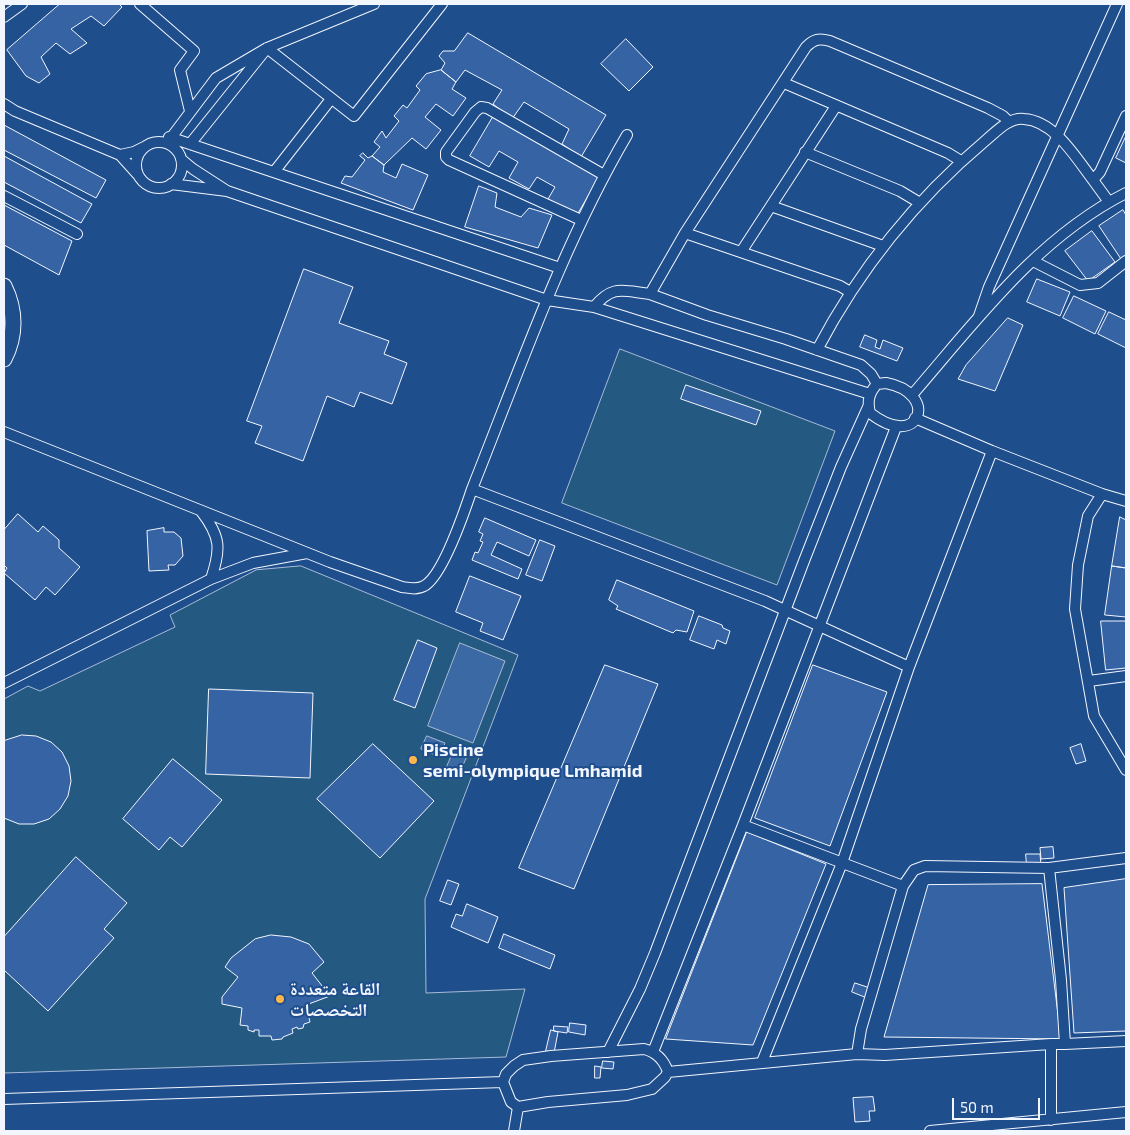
<!DOCTYPE html>
<meta charset="utf-8">
<style>
body{margin:0}
#map{position:relative;width:1130px;height:1135px;overflow:hidden;background:#1f4e8c;font-family:"Exo 2",sans-serif}
canvas{display:block}
.frame{position:absolute;inset:0;border:5px solid #f2f6ff;pointer-events:none}
.scale{position:absolute;left:952px;top:1098px;width:88px;height:22px;box-sizing:border-box;border:2px solid #f2f6ff;border-top:0;padding-left:6px;font-size:15px;line-height:18px;white-space:nowrap;color:#f2f6ff;-webkit-text-stroke:4px #1f4e8c;paint-order:stroke}
</style>
<div id="map">
<canvas width="1130" height="1135"></canvas>
<div class="frame"></div>
<div class="scale">50 m</div>
</div>
<script>
const ctx = document.querySelector('canvas').getContext('2d');
ctx.lineJoin = 'round';
function fill(path, color) {
  ctx.fillStyle = color;
  ctx.fill(path, 'evenodd');
}
function stroke(path, color, width, dash) {
  ctx.strokeStyle = color;
  ctx.lineWidth = width;
  ctx.lineCap = dash ? 'butt' : 'round';
  ctx.setLineDash(dash || []);
  ctx.stroke(path);
}
function drawText(font, color, halo, rows, align = 'center') {
  ctx.font = font + ' "Exo 2","Noto Naskh Arabic",sans-serif';
  ctx.lineWidth = 4;
  ctx.setLineDash([]);
  ctx.textBaseline = 'middle';
  ctx.strokeStyle = halo;
  ctx.fillStyle = color;
  for (const [text, x, y, turn = 0] of rows) {
    ctx.save();
    ctx.translate(x, y);
    ctx.rotate((+turn || 0) * Math.PI / 180);
    ctx.textAlign = isNaN(turn) ? turn : align;
    if (halo) ctx.strokeText(text, 0, 0);
    ctx.fillText(text, 0, 0);
    ctx.restore();
  }
}
const green = new Path2D(`
 M 620,349 L 835,431 L 777,585 L 562,503 Z
 M 301,566 L 518,655 L 425,899 L 426,993 L 525,989 L 506,1057 L 4,1073 L 4,699 L 28,686 L 40,691 L 175,627 L 170,615 L 256,570 Z`);
fill(green, '#245a82');
stroke(green, '#a8bbd7', 1);
const water = new Path2D(`
 M 460,643 L 505,661 L 473,743 L 428,726 Z
 M 427,736 L 445,743 L 440,757 L 421,749 Z
 M 456,746 L 469,752 L 458,776 L 445,771 Z`);
fill(water, '#3b69a3');
stroke(water, '#a8bbd7', 1);
const building = new Path2D(`
 M 60,4 L 119,4 L 122,7 L 104,26 L 91,16 L 71,29 L 87,43 L 70,54 L 56,43 L 41,57 L 50,74 L 39,83 L 26,76 L 7,50 Z
 M 468,33 L 606,115 L 581,157 L 562,144 L 569,129 L 524,102 L 512,119 L 493,104 L 502,90 L 465,70 L 456,82 L 441,70 L 445,63 L 439,56 L 443,51 L 454,51 Z
 M 626,39 L 653,67 L 629,91 L 601,64 Z
 M 441,70 L 456,82 L 452,89 L 466,98 L 453,116 L 436,104 L 425,117 L 441,130 L 426,149 L 412,138 L 384,165 L 372,156 L 380,147 L 374,142 L 382,131 L 386,138 L 399,121 L 394,116 L 403,105 L 407,108 L 420,90 L 416,86 L 426,74 Z
 M 493,117 L 599,177 L 577,215 L 548,199 L 555,187 L 537,177 L 529,189 L 509,178 L 518,162 L 499,151 L 489,167 L 470,156 Z
 M 4,125 L 106,180 L 96,198 L 4,150 Z
 M 1126,136 L 1126,163 L 1116,158 Z
 M 363,153 L 368,158 L 372,156 L 384,165 L 383,172 L 396,178 L 402,164 L 428,175 L 413,210 L 341,183 L 345,176 L 352,177 L 365,160 L 360,156 Z
 M 4,156 L 92,204 L 81,223 L 4,182 Z
 M 479,186 L 497,193 L 495,207 L 521,217 L 529,208 L 552,215 L 538,248 L 465,227 Z
 M 4,205 L 72,241 L 59,275 L 4,245 Z
 M 1123,210 L 1126,215 L 1126,256 L 1121,259 L 1099,226 Z
 M 1092,231 L 1115,262 L 1088,281 L 1065,251 Z
 M 304,269 L 353,287 L 339,323 L 389,341 L 384,354 L 407,363 L 392,404 L 360,392 L 354,407 L 327,396 L 303,461 L 255,443 L 262,426 L 247,421 Z
 M 1037,279 L 1070,292 L 1060,316 L 1027,302 Z
 M 1074,296 L 1106,311 L 1095,334 L 1063,318 Z
 M 1109,312 L 1126,320 L 1126,348 L 1098,334 Z
 M 1008,318 L 1023,325 L 995,391 L 958,379 L 966,365 Z
 M 865,335 L 877,340 L 875,347 L 880,349 L 883,340 L 903,348 L 897,361 L 860,347 Z
 M 686,385 L 761,411 L 756,425 L 681,399 Z
 M 18,514 L 38,532 L 43,526 L 59,540 L 59,548 L 80,567 L 55,595 L 46,587 L 35,600 L 4,573 L 7,568 L 4,565 L 4,530 Z
 M 1120,517 L 1126,520 L 1126,568 L 1112,566 Z
 M 485,518 L 536,540 L 529,556 L 497,542 L 491,555 L 522,569 L 518,579 L 472,560 L 475,552 L 478,553 L 483,542 L 480,541 L 483,534 L 479,532 Z
 M 164,528 L 164,532 L 174,532 L 181,538 L 183,556 L 175,565 L 168,565 L 169,570 L 149,571 L 147,531 Z
 M 540,540 L 555,546 L 542,581 L 526,575 Z
 M 1112,566 L 1126,568 L 1126,617 L 1105,615 Z
 M 470,576 L 521,596 L 503,640 L 480,631 L 483,623 L 456,612 Z
 M 617,580 L 694,611 L 687,632 L 676,630 L 673,633 L 616,609 L 618,606 L 609,600 Z
 M 699,616 L 722,625 L 723,628 L 730,631 L 726,644 L 717,640 L 714,649 L 690,640 Z
 M 1101,621 L 1126,621 L 1126,668 L 1106,670 Z
 M 418,640 L 437,648 L 415,708 L 394,700 Z
 M 605,665 L 658,684 L 574,889 L 519,868 Z
 M 813,665 L 887,692 L 830,846 L 755,818 Z
 M 209,689 L 313,693 L 310,778 L 206,774 Z
 M 22,735 L 36,736 L 51,742 L 62,752 L 69,766 L 71,781 L 68,796 L 60,809 L 49,819 L 34,824 L 19,824 L 4,818 L 4,741 Z
 M 373,744 L 434,801 L 380,858 L 317,799 Z
 M 1081,744 L 1086,761 L 1076,764 L 1070,748 Z
 M 173,759 L 222,800 L 182,847 L 170,837 L 159,850 L 123,819 Z
 M 747,832 L 826,864 L 753,1045 L 666,1039 Z
 M 1053,847 L 1054,858 L 1041,859 L 1040,848 Z
 M 1026,854 L 1040,854 L 1041,865 L 1027,866 Z
 M 76,857 L 127,903 L 104,929 L 114,938 L 48,1011 L 4,970 L 4,937 Z
 M 1126,879 L 1126,1031 L 1074,1033 L 1064,888 Z
 M 448,880 L 459,884 L 451,905 L 440,901 Z
 M 1042,884 L 1061,1039 L 884,1037 L 928,885 Z
 M 467,904 L 498,917 L 488,943 L 451,927 L 456,914 L 462,916 Z
 M 504,934 L 555,955 L 550,969 L 499,948 Z
 M 271,935 L 291,937 L 309,944 L 324,962 L 312,973 L 330,996 L 306,1005 L 310,1022 L 304,1024 L 303,1028 L 298,1029 L 297,1027 L 292,1029 L 293,1033 L 283,1037 L 282,1039 L 272,1040 L 271,1036 L 259,1036 L 259,1030 L 254,1030 L 254,1032 L 248,1030 L 248,1026 L 240,1025 L 242,1008 L 222,1004 L 222,997 L 238,977 L 225,967 L 231,958 L 255,939 Z
 M 855,983 L 870,988 L 867,998 L 852,992 Z
 M 570,1023 L 586,1025 L 585,1035 L 569,1032 Z
 M 554,1026 L 568,1027 L 567,1033 L 554,1031 Z
 M 551,1030 L 558,1032 L 554,1053 L 546,1051 Z
 M 603,1061 L 614,1062 L 613,1069 L 602,1068 Z
 M 595,1066 L 601,1067 L 600,1078 L 595,1078 Z
 M 873,1097 L 875,1111 L 869,1111 L 870,1121 L 855,1122 L 853,1098 Z`);
fill(building, '#3563a3');
stroke(building, '#f2f6ff', 1);
const street = new Path2D(`
 M 140,4 L 194,51 L 180,70 L 190,111
 M 4,17 L 22,4
 M 784,83 L 948,153 L 961,161
 M 4,104 L 15,111 L 120,155
 M 169,137 L 560,268
 M136 165a23 23 0 1 1 46 0a23 23 0 1 1-46 0Z
 M 167,143 L 216,78 L 267,48 L 374,4
 M 190,144 L 267,48 L 354,116 L 442,4
 M 805,152 L 900,191 L 920,203
 M 274,172 L 331,99
 M 138,175 L 120,155 L 134,152 L 144,147
 M 171,184 L 227,191 L 193,169 L 181,159
 M 227,191 L 547,300 L 594,307 L 870,394
 M 4,196 L 77,234
 M 1109,202 L 1093,180 L 1100,172 L 1126,116
 M 771,206 L 883,246
 M 581,220 L 449,160 L 446,157 L 446,152 L 475,112 L 481,107 L 487,108 L 604,175
 M 685,233 L 840,286 L 850,292
 M 741,252 L 836,106
 M 1033,261 L 1080,285 L 1098,283 L 1126,261
 M 594,307 C 613,284 623,291 650,294
 M 979,316 L 989,287 L 1117,4
 M 817,350 C 859,270 916,199 985,141 C 996,132 1009,117 1024,119 C 1055,121 1076,158 1093,180
 M 886,383 C 940,393 920,452 870,413 C 867,401 869,393 877,384 Z
 M 877,384 L 871,374 L 861,365 L 786,339 L 707,315 L 650,294 L 685,233 L 806,47 C 814,39 819,38 830,41 L 988,108 L 1003,116 L 1009,122
 M 912,395 C 976,321 1037,238 1126,193
 M 915,418 L 992,451 L 1102,494 L 1126,501
 M 4,432 L 330,562 L 402,587 C 409,588 417,590 424,586 C 443,576 465,510 472,489 L 765,601 L 909,667
 M 472,489 C 520,369 562,246 627,135
 M 1102,494 L 1088,516 L 1078,565 L 1075,609 L 1094,716 L 1126,770
 M 201,511 C 221,537 221,549 211,579
 M 1089,681 L 1126,676
 M 4,683 L 211,579 L 253,563 L 307,553
 M 743,825 L 903,886
 M 1049,868 L 1126,858
 M 1065,1044 L 1126,1041
 M 644,1049 C 656,1052 664,1060 668,1072 L 665,1077 L 652,1089 L 627,1095 L 548,1102 L 518,1107 L 511,1102 L 503,1082 L 506,1074 L 514,1066 L 523,1060 L 551,1056 Z
 M 608,1052 L 640,989 L 655,953 L 804,561 L 841,467 L 868,407
 M 653,1052 L 743,825 L 896,427
 M 762,1062 L 842,863 L 909,667 L 992,451
 M 668,1072 L 857,1054
 M 4,1099 L 503,1082
 M 1051,1120 L 1051,1044 L 1065,1044 L 1061,980 L 1049,868 L 925,866 L 914,870 L 903,886 L 861,1029 L 857,1054 L 885,1055 L 1051,1044
 M 514,1131 L 518,1107
 M 930,1131 L 1126,1112`);
const secondary = new Path2D(`
 M 4,286 C 16,310 16,336 4,359`);
stroke(street, '#f2f6ff', 12);
stroke(secondary, '#f2f6ff', 17);
stroke(street, '#1f4e8c', 10);
stroke(secondary, '#1f4e8c', 15);
for (const [x, y, r, color] of [
 [413,760,5,"#ffb74d"],
 [280,999,5,"#ffb74d"]
]) {
  const dot = new Path2D();
  dot.arc(x, y, r, 0, 2 * Math.PI);
  ctx.fillStyle = color;
  ctx.fill(dot);
  stroke(dot, '#1f4e8c', 2);
}
drawText('bold 18px', '#f2f6ff', '#1f4e8c', [
 ["Piscine",423,750],
 ["semi-olympique Lmhamid",423,771],
 ["القاعة متعددة",290,989],
 ["التخصصات",290,1010]
], 'left');
</script>
